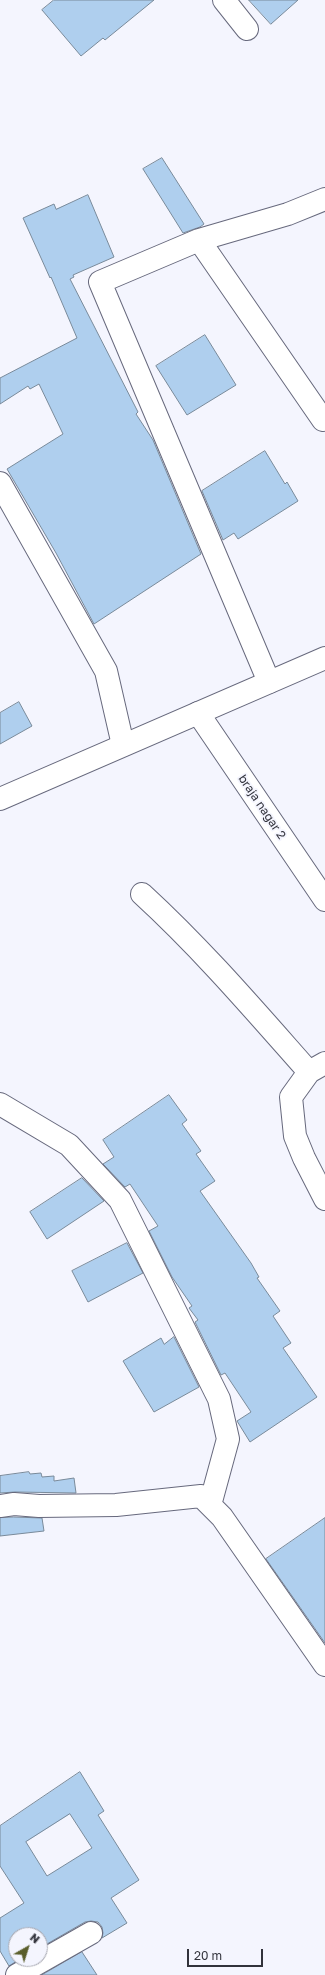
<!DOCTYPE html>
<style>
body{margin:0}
#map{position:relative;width:325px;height:1975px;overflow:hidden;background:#f4f5fe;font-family:"Golos Text",sans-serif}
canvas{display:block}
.north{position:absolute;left:8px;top:1927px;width:40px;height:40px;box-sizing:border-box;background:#f4f5fe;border:1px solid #a6a7b0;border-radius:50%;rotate:39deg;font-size:11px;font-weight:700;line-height:16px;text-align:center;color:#31323b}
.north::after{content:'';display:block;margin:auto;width:14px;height:18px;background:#5a5e2b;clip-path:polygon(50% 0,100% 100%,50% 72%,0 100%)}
.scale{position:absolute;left:187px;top:1949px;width:76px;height:18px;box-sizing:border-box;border:2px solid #31323b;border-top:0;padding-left:5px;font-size:12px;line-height:14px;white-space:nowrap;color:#31323b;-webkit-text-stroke:3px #f4f5fe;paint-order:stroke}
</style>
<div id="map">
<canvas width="325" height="1975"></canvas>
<div class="north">N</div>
<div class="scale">20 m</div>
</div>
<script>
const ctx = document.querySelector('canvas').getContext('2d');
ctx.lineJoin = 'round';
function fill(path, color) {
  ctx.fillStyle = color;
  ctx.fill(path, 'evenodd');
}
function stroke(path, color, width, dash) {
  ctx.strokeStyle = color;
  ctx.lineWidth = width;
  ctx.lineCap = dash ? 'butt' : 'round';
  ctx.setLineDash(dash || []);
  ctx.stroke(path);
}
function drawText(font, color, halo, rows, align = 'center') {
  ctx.font = font + ' "Golos Text",sans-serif';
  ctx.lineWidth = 3.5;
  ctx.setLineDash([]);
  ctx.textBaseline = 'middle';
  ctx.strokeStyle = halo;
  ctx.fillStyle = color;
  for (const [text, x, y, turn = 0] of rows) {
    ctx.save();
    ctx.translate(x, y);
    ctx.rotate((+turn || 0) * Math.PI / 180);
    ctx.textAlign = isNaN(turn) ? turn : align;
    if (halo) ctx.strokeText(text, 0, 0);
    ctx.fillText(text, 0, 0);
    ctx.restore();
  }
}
const building = new Path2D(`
 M 54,0 L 154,0 L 105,40 L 103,38 L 81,56 L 42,10 Z
 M 249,0 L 298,0 L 271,24 Z
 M 162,158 L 204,224 L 200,227 L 183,233 L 143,169 Z
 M 88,195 L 114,257 L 73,275 L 74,277 L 70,279 L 138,412 L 136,414 L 153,440 L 201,554 L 94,624 L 56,553 L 7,469 L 63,434 L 39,384 L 30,389 L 28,386 L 0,404 L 0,378 L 77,338 L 51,277 L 50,278 L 23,218 L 54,204 L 56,209 Z
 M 205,335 L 236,385 L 187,415 L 156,366 Z
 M 265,451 L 285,484 L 287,482 L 298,501 L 238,539 L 234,533 L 223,540 L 202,491 Z
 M 19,702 L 32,726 L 0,744 L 0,713 Z
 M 169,1095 L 187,1120 L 182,1124 L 201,1151 L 196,1154 L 215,1181 L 200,1191 L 251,1263 L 259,1277 L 257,1278 L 280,1311 L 273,1316 L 291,1343 L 283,1348 L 317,1397 L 250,1442 L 237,1421 L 251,1412 L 225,1373 L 221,1375 L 195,1322 L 198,1320 L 189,1308 L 192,1306 L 172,1277 L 149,1231 L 158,1226 L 130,1184 L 125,1187 L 103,1164 L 114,1157 L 103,1140 Z
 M 82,1178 L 104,1201 L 47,1239 L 30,1212 Z
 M 127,1243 L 143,1273 L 88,1302 L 72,1271 Z
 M 174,1337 L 199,1387 L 154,1412 L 123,1361 L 161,1338 L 164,1344 Z
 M 29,1472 L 30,1474 L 41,1473 L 42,1477 L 54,1476 L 54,1481 L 74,1478 L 76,1493 L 15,1492 L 0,1493 L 0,1476 Z
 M 14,1517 L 42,1518 L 44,1531 L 0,1536 L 0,1518 Z
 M 325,1518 L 325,1643 L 266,1559 Z
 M 80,1772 L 104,1811 L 98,1815 L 139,1880 L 111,1898 L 127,1923 L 102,1938 L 103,1933 L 102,1927 L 98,1922 L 91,1921 L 85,1922 L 40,1948 L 40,1935 L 16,1935 L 16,1959 L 20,1959 L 9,1966 L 0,1951 L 0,1918 L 24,1903 L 0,1866 L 0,1826 ZM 70,1814 L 92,1848 L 47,1876 L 26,1842 Z
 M 82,1952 L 97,1975 L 42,1975 Z`);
fill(building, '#afcfee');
stroke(building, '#798a9a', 1);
const minor = new Path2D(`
 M 224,0 L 247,29
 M 199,240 L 323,420
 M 0,483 L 106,671 L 123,745
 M 269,682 L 100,282 L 199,240 L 288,214 L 325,199
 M 198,713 L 325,900
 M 142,894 C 202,949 255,1011 309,1072
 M 325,1063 L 309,1072 L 291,1097 L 295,1136 L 304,1158 L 325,1199
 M 0,1104 L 69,1145 L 120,1200 L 219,1399 L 228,1439 L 210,1505
 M 0,1506 L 14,1504 L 39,1506 L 116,1505 L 201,1496 L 222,1517 L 325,1665
 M 17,1975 L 91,1933`);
const tertiary = new Path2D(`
 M 0,799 L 325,658`);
stroke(minor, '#67697d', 24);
stroke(tertiary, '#67697d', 24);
stroke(minor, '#fff', 22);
stroke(tertiary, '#fff', 22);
drawText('12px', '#31323b', '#f4f5fe', [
 ["braja nagar 2",262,807,56]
]);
</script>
